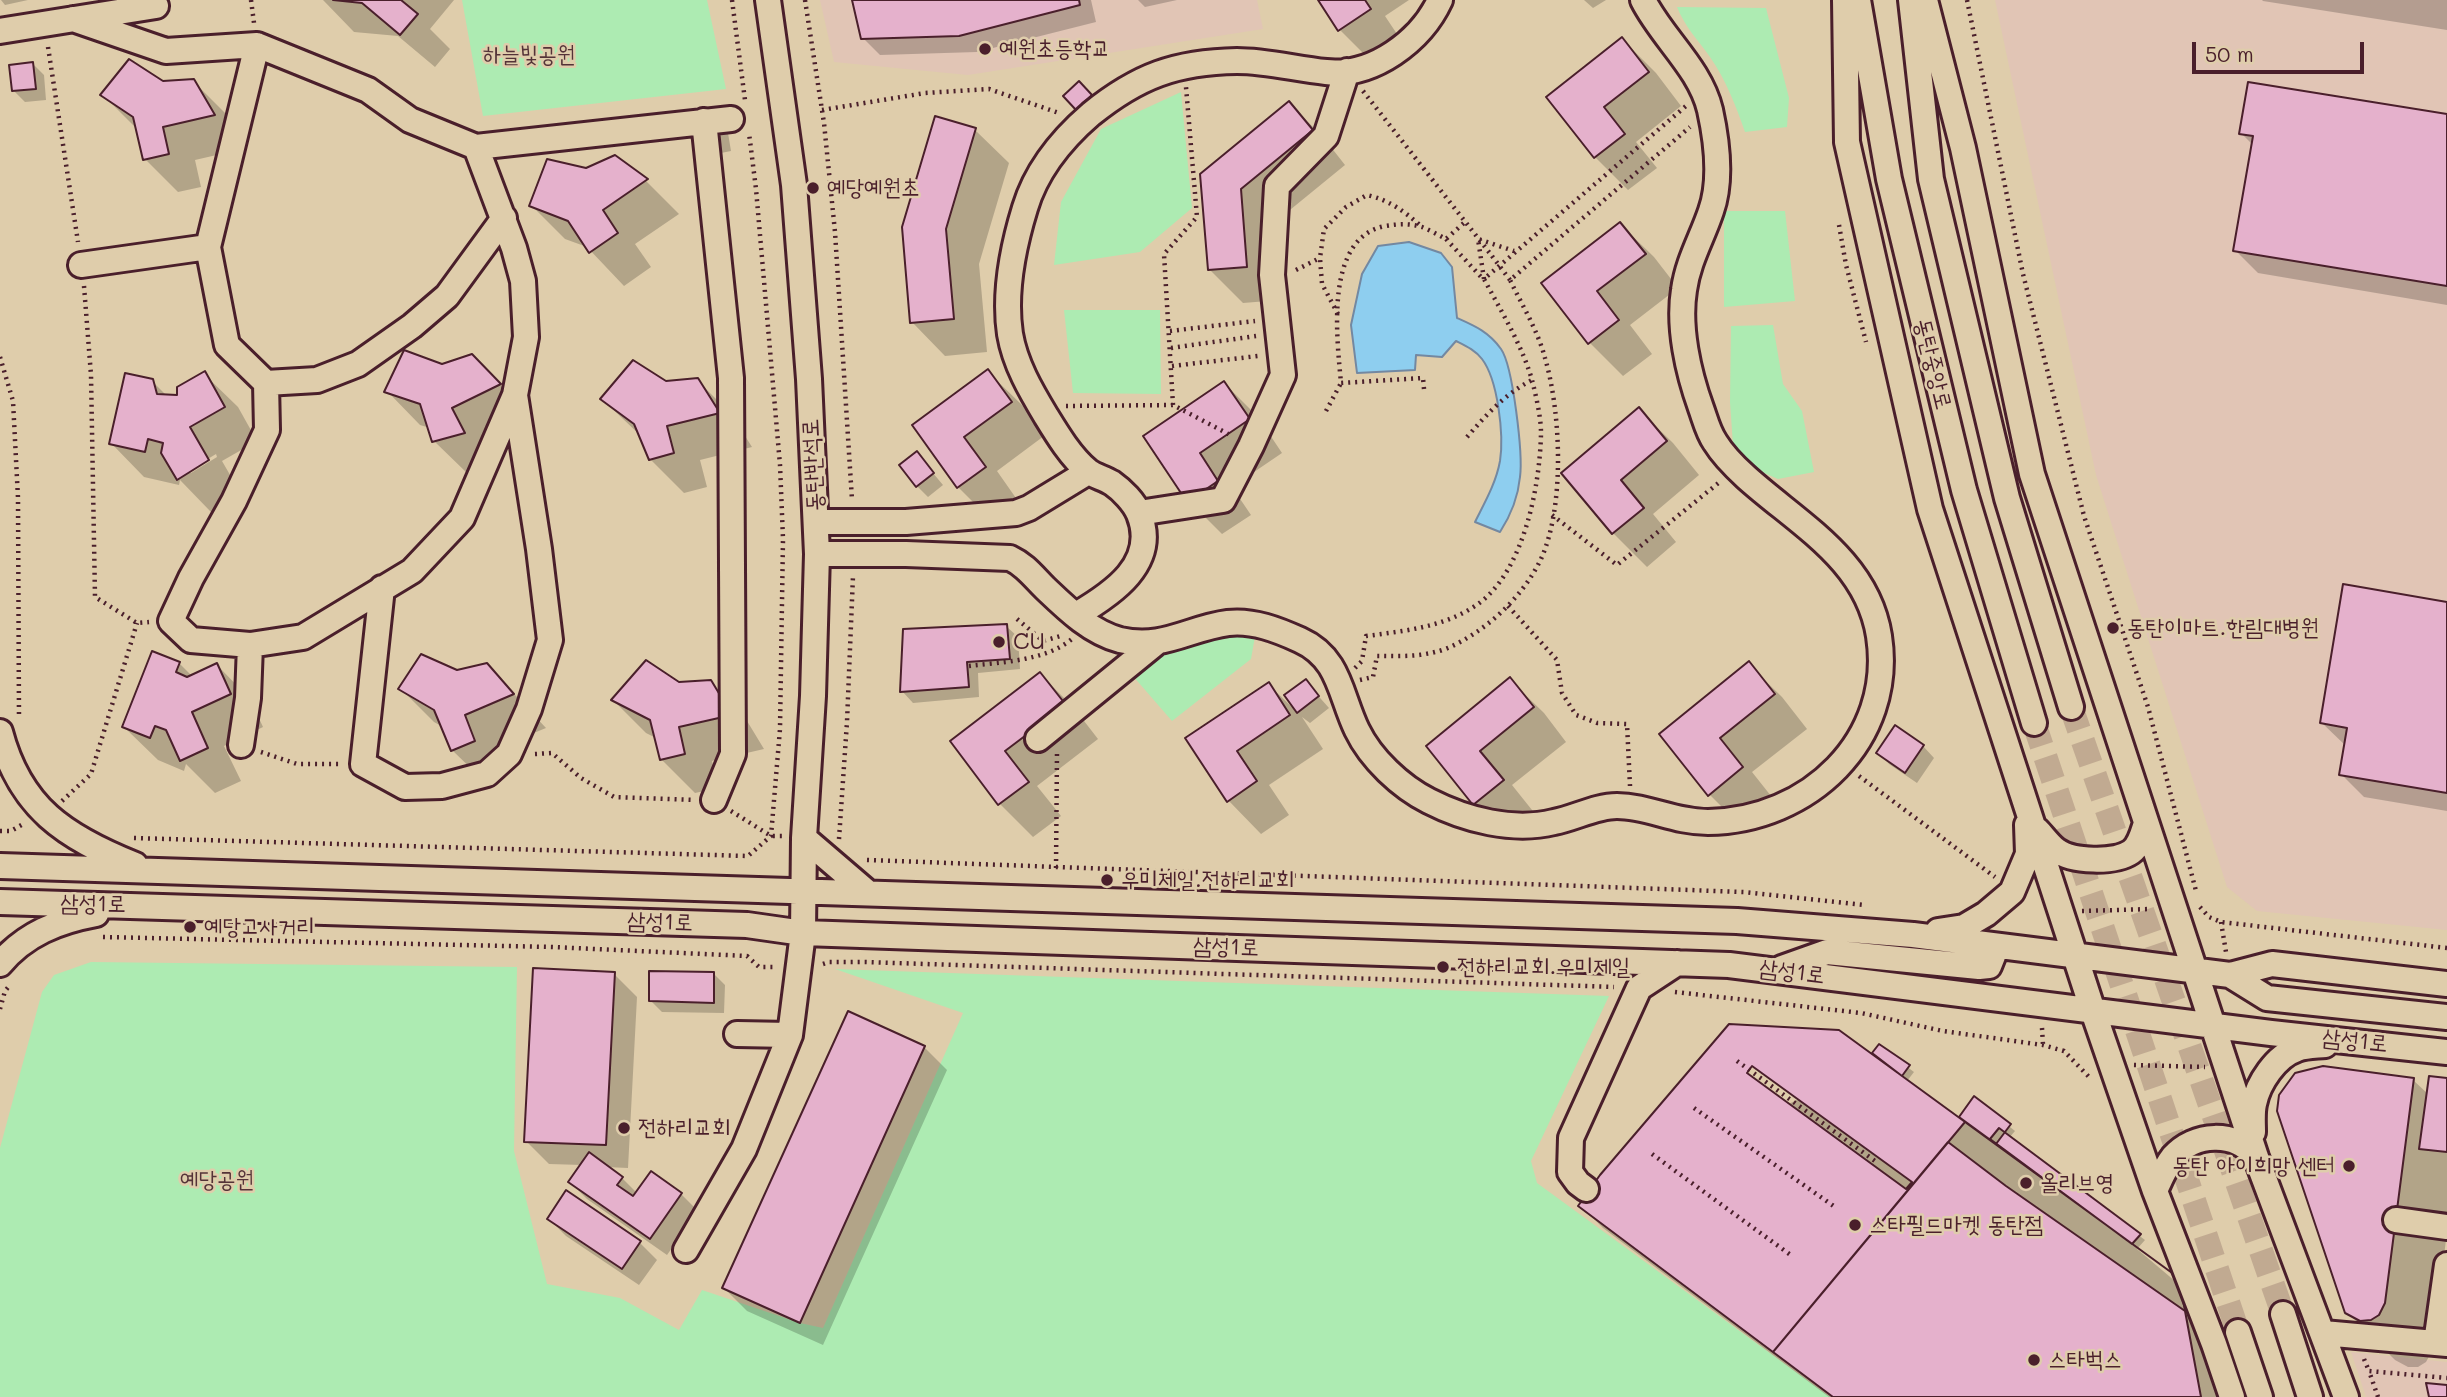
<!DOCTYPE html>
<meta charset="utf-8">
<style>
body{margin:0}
#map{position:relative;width:2447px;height:1397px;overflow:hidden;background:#dfcdab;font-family:Mali,sans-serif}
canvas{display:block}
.scale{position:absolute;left:2192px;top:42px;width:172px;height:32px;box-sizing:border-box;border:4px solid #4a1f2b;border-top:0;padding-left:9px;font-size:21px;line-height:24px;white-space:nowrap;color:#4a1f2b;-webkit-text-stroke:5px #dfcdab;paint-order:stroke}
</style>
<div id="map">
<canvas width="2447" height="1397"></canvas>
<div class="scale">50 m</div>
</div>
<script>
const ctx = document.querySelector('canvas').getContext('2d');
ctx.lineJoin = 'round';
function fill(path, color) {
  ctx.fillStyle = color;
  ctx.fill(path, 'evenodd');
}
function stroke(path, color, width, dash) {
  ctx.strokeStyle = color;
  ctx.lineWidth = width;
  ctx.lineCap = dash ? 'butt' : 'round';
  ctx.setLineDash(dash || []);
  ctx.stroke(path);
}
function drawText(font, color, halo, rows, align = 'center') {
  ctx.font = font + ' Mali,"Poor Story",sans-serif';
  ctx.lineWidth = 5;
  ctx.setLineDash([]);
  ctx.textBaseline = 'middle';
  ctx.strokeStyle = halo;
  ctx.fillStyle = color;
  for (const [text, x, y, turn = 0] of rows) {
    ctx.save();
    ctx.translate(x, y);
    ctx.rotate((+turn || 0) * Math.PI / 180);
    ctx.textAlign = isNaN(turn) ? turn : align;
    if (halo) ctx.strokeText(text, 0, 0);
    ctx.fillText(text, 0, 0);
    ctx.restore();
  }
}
fill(new Path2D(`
 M 820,0 L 1257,0 L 1263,29 L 968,75 L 834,62 Z
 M 1995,0 L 2447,0 L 2447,930 L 2257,911 L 2227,887 L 2096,475 Z
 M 2351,1352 L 2447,1362 L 2447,1397 L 2366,1397 Z`), '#e1c5b5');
fill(new Path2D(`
 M 462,0 L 707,0 L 726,89 L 483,116 Z
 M 1677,7 L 1766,8 L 1789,98 L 1787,127 L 1745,132 C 1736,106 1726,80 1710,57 C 1698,40 1685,27 1677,7 Z
 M 1181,92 L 1192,208 L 1140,252 L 1054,265 L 1061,202 L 1101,129 Z
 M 1724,211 L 1785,211 L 1795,301 L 1724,307 Z
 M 1064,310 L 1160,310 L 1161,394 L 1073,393 Z
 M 1773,325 L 1783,384 L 1802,411 L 1814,472 L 1778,479 L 1755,469 L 1733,445 L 1730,402 L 1731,326 Z
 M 1257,625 L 1251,659 L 1172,721 L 1126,668 L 1157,642 Z
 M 91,962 L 517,967 L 514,1151 L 547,1284 L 620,1298 L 679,1330 L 702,1290 L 800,1323 L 823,1328 L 963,1013 L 835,969 L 1609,996 L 1531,1161 L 1537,1183 L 1830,1397 L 0,1397 L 0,1148 L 42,992 L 54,975 Z`), '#adebb2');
const water = new Path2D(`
 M 1409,242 L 1441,253 L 1452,267 L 1457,318 C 1475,326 1489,332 1501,349 C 1513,366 1523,454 1520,477 C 1518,498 1511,515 1500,532 L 1475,522 C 1485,502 1496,483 1500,461 C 1504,435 1498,380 1482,359 C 1475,350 1466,346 1456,341 L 1442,357 L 1416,355 L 1415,370 L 1357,373 L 1351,325 L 1362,274 L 1378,246 Z`);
fill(water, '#8eceef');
stroke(water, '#7388a1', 2);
fill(new Path2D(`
 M 1,0 L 28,0 L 5,5 Z
 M 323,0 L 454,0 L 430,29 L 450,49 L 435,67 L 398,36 L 354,32 Z
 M 854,0 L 1091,0 L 1096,22 L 977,52 L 880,55 L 863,38 Z
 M 1138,0 L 1177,0 L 1145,7 Z
 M 1320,0 L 1409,0 L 1385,16 L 1403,43 L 1373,63 L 1340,30 Z
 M 1584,0 L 1606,0 L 1593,8 Z
 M 2262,0 L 2447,0 L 2447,30 L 2263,1 Z
 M 1622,39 L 1656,73 L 1681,106 L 1636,142 L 1657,168 L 1628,190 L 1595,157 L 1549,97 Z
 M 33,64 L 44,75 L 46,100 L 25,102 L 14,91 Z
 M 193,81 L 227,115 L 247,148 L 195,160 L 201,187 L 178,192 L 145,159 L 136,128 L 103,95 L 162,83 Z
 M 1289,103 L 1323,137 L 1345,165 L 1274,223 L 1280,300 L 1243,303 L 1209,269 L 1202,175 Z
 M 2447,116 L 2447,305 L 2258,273 L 2235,250 L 2253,145 L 2241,133 Z
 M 723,128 L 728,133 L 731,151 L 721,153 L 715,148 L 713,129 Z
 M 975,130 L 1009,163 L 979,264 L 987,352 L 945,356 L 912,322 Z
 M 614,157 L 646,181 L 679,214 L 635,244 L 651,267 L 624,286 L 587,247 L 565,239 L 531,205 L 587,170 Z
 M 1620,224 L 1654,257 L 1678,288 L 1630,325 L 1652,354 L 1623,376 L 1590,343 L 1544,283 Z
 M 471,356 L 533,418 L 485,442 L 468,474 L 434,441 L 430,428 L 420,425 L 387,391 L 442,365 Z
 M 988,372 L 1022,405 L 1044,436 L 997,471 L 1018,501 L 991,520 L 958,487 L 914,425 Z
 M 204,374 L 238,407 L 257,441 L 222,461 L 241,494 L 211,512 L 180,480 L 179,485 L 144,477 L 111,443 L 152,381 L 167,396 L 179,396 ZM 216,454 L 217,457 L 191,473 L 188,471 Z
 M 697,380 L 731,414 L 752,447 L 700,460 L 707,487 L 684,493 L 650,459 L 641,436 L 602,399 L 666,383 Z
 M 1224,383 L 1258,417 L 1282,453 L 1232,487 L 1251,515 L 1222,534 L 1189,501 L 1146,437 Z
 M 1639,410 L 1673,443 L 1699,475 L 1653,514 L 1676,542 L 1647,567 L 1613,533 L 1563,473 Z
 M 917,454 L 943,485 L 928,497 L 917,486 Z
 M 2447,603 L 2447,811 L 2364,797 L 2341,774 L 2346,746 L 2322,723 Z
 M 1006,626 L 1018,637 L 1020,669 L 978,673 L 979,697 L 913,703 L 902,691 Z
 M 179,663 L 192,676 L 217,665 L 250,699 L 263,727 L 224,746 L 241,781 L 215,793 L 186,764 L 184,771 L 158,760 L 124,727 Z
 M 1748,664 L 1782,697 L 1807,729 L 1752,772 L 1775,801 L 1743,828 L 1709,794 L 1661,735 Z
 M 487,665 L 546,728 L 497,748 L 507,774 L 486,783 L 452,750 L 443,727 L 434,722 L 401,689 Z
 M 1040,674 L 1074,708 L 1098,739 L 1037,786 L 1061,816 L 1033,837 L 1000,804 L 952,742 Z
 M 1510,680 L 1544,713 L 1566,742 L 1512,785 L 1536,815 L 1508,837 L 1474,804 L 1428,746 Z
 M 1305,681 L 1329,708 L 1310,723 L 1302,717 L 1323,749 L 1269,785 L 1289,815 L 1261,834 L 1228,800 L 1187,739 L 1268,684 L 1295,710 Z
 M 710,682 L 744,716 L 764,749 L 712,761 L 718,788 L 695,793 L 661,759 L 656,738 L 646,733 L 613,700 L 679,683 Z
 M 1895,727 L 1923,746 L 1934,758 L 1917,783 L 1889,764 L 1878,752 Z
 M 614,974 L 637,997 L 628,1168 L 606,1167 L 622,1178 L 637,1193 L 681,1194 L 698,1211 L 667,1255 L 587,1199 L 570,1182 L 582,1165 L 549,1164 L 526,1141 Z
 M 714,974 L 725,985 L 724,1013 L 662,1012 L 651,1001 Z
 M 1879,1046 L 1914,1072 L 1907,1081 L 1966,1124 L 1975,1099 L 2015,1131 L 2009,1138 L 2145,1240 L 2137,1249 L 2201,1303 L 2219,1397 L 1829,1397 L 1603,1228 L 1581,1206 L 1878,1060 Z
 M 924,1047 L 947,1070 L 823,1345 L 747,1311 L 724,1288 Z
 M 2413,1080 L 2428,1094 L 2447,1080 L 2447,1232 L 2432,1351 L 2426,1362 L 2418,1367 L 2408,1367 L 2395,1360 L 2347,1312 Z
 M 549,1219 L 640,1243 L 657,1260 L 639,1285 L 566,1236 Z`), '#0003');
const building = new Path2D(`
 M 333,0 L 401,0 L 418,14 L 400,35 L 362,3 Z
 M 852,0 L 1079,0 L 1080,5 L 959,36 L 861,39 Z
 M 1318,0 L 1365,0 L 1371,9 L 1338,31 Z
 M 1622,37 L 1649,72 L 1604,107 L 1625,134 L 1594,158 L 1546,97 Z
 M 129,59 L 163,81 L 194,79 L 215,115 L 163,127 L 169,154 L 143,160 L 133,117 L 100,95 Z
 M 33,62 L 36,89 L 12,91 L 9,65 Z
 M 1079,81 L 1092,95 L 1076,110 L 1063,96 Z
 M 2248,82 L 2447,114 L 2447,286 L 2233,251 L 2253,136 L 2239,134 Z
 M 1289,101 L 1313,130 L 1241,189 L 1247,267 L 1208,270 L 1200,174 Z
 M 935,116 L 976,128 L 946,229 L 954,319 L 910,323 L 902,227 Z
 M 615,155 L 648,179 L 603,210 L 618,233 L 589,253 L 568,221 L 529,206 L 547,159 L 586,168 Z
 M 1620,222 L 1646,254 L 1597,291 L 1619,320 L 1588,344 L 1541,283 Z
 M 404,350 L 442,364 L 472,354 L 501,384 L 452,408 L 465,433 L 432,442 L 420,404 L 384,392 Z
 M 633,360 L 666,381 L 698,378 L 720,413 L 667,426 L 674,453 L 649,460 L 634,424 L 600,399 Z
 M 988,369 L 1012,402 L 964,437 L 986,467 L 957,488 L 912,425 Z
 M 205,371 L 225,407 L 190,427 L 209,460 L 177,480 L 161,453 L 163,443 L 148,439 L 145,452 L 109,444 L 125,373 L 153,379 L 157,394 L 177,395 L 177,387 Z
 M 1224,381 L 1250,419 L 1200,453 L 1218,481 L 1187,502 L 1143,436 Z
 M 1639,407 L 1667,441 L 1621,480 L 1644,508 L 1612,534 L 1561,473 Z
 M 917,451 L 934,473 L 916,487 L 899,465 Z
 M 2343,584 L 2447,602 L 2447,793 L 2339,775 L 2347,728 L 2320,723 Z
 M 1007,624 L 1010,659 L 967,662 L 969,687 L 900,692 L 903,629 Z
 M 152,651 L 180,662 L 176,672 L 187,677 L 217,663 L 231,694 L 192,712 L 208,748 L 180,761 L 166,730 L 155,726 L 150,738 L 122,727 Z
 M 421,654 L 457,670 L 487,663 L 514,694 L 465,715 L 475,741 L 451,751 L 434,710 L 398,689 Z
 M 646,660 L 679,682 L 711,680 L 732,715 L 679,727 L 685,754 L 660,760 L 650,720 L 611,700 Z
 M 1749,661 L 1775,694 L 1720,738 L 1743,767 L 1708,796 L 1659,734 Z
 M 1040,672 L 1066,705 L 1005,751 L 1029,782 L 998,805 L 950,741 Z
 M 1510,677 L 1534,707 L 1480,751 L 1504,780 L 1473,805 L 1426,746 Z
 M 1306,679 L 1319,696 L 1297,713 L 1284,695 Z
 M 1269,682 L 1290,715 L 1237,751 L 1257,781 L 1227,802 L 1185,738 Z
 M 1895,725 L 1924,745 L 1905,773 L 1876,753 Z
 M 533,968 L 615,972 L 606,1145 L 524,1142 Z
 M 649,971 L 714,972 L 714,1003 L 649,1001 Z
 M 848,1011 L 925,1046 L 800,1323 L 722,1288 Z
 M 1729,1024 L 1839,1030 L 2179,1278 L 2201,1397 L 1833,1397 L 1578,1206 L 1600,1175 Z
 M 1879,1044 L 1910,1065 L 1902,1076 L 1872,1053 Z
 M 1752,1066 L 1912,1182 L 1906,1189 L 1747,1073 Z
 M 2323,1066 L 2414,1078 L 2385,1303 L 2379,1315 L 2371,1320 L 2360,1321 L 2345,1313 L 2277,1111 L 2279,1095 L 2295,1073 Z
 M 2429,1076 L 2447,1078 L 2447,1152 L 2419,1149 Z
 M 1974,1096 L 2011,1124 L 1996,1144 L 1959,1117 Z
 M 1965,1122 L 2179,1278 L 2201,1397 L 1833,1397 L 1773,1352 Z
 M 1999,1128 L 2141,1234 L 2132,1244 L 1990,1139 Z
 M 1948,1142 L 2006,1186 L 2185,1311 L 2201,1397 L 1833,1397 L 1773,1352 Z
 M 589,1152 L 623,1177 L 617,1185 L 633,1196 L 651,1171 L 682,1193 L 650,1239 L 568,1182 Z
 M 566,1190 L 641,1241 L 622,1269 L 547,1219 Z
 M 2426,1383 L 2447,1385 L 2447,1397 L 2429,1397 Z`);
fill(building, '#e5b1cc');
stroke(building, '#4a1f2b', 2);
stroke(new Path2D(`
 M 2071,707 L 2283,1314
 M 2034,723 L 2238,1332`), '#c1aa91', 24, [24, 12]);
const minor = new Path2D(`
 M 1845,0 L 1847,142 L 1930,509 L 2093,1011 L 2155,1191 L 2214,1344 L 2232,1397
 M 1858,0 L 1889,179 L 1964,490 L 2034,723
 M 1911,0 L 1931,179 L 2007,498 L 2071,707
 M 1925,0 L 1963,148 L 2032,474 L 2256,1157 L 2346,1397
 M 73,19 L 166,51 L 257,45 L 208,247 L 227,345 L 266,383 L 267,430 L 234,501 L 191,578 L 171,621 L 191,640 L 250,645 L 248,698 L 241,745
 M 0,31 L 156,6
 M 704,121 L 731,378 L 733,754 L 714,800
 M 476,147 L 731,119
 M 81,265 L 208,247
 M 266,383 L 317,380 L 358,364 L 412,326 L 447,296 L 504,218
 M 1139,513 L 1223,500 L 1251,446 L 1283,375 L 1272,275 L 1277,186 L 1326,136 L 1347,71
 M 816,522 L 906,522 L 1016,513 L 1029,508 L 1088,472
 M 817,554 L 906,554 L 1010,558 C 1025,565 1033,576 1045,588 C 1066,608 1090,632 1120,640 C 1163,650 1189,628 1228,623 C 1253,620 1278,630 1300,640 C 1340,658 1340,695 1357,730 C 1371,759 1401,787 1429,801 C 1466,820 1513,832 1554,822 C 1575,818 1596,806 1617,806 C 1648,806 1674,822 1708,822 C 1808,821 1895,740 1879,636 C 1867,560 1798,524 1746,477 C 1735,467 1723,455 1715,442 C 1708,432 1705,419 1701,408 C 1688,372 1678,327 1684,290 C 1688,261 1702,238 1711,211 C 1722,180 1717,142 1710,110 C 1700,68 1662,38 1643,0
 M 382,588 L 363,764 L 405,787 L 442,786 L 487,774 L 509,754 L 529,709 L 550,640 L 539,549 L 515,395
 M 1076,615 C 1112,594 1159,563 1139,514 C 1134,502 1122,490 1112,483 C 1104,478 1094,476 1088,471 C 1071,457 1057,434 1046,416 C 1031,391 1015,364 1010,334 C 1004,294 1013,247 1025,208 C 1036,171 1062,139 1091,114 C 1138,76 1176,62 1237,61 C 1267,61 1296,69 1326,72 C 1373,77 1421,41 1440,0
 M 250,645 L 303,637 L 412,571 L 462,518 L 515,395 L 526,337 L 523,281 L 514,248 L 476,147 L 410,120 L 368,90 L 257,45
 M 0,732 C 20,808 65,837 135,865
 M 1038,739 L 1157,642
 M 2037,830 C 2043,836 2049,845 2056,850 C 2072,862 2115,863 2131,852 C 2140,846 2143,832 2146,823
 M 804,838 L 867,892
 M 0,866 L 1737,921 L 1913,935 L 2230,975 L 2272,964 L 2447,984
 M 0,902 L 747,925 L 803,933 L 1729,965 L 2271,1033 L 2447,1052
 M 1938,931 L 1964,927 L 1986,914 L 2012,892 L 2028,854 L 2027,825
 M 0,964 C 25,934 58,921 96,914
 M 1782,968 L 1827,952 L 1979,967 L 1989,966 L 1993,956 L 1982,944
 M 2230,975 L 2267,998 L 2447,1017
 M 737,1034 L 790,1035
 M 2253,1132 C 2253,1123 2252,1113 2254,1104 C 2258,1083 2276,1056 2297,1049 C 2305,1046 2316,1046 2325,1045
 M 1586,1189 L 1578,1183 L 1570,1172 L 1571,1138 L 1639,988 L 1677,963
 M 2155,1191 C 2160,1180 2165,1167 2173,1157 C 2194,1133 2235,1130 2256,1157
 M 2396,1220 L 2447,1227
 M 686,1250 L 744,1149 L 790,1035 L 803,933 L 804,838 L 813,696 L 817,554 L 809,379 L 794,185 L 768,0
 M 2283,1314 L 2310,1397
 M 2238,1332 L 2260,1397
 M 2323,1333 L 2447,1344
 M 2436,1343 L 2447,1265`);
stroke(minor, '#4a1f2b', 30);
stroke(new Path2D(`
 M 251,0 L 254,23
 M 732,0 L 745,100
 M 805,0 L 824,123 L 835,232 L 852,500
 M 1967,0 L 2023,274 L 2084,516 L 2148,707 L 2196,891
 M 48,47 L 78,242
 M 1363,91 L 1492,256
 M 822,110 L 925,93 L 989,89 L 1059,113
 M 1839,225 L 1846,265 L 1866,342
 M 1446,239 L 1483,279
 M 1296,270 L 1320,258
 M 1484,279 L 1478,239 L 1514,251
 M 84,286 L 91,375 L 95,597 L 137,623 L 149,622
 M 1338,314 L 1322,284 L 1320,258 L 1324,229 L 1346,207 L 1367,195 C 1389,200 1404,211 1421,226
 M 1170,331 L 1255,321
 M 1171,348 L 1256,336
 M 0,357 L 13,401 L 18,498 L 19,719
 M 1172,366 L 1258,356
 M 1424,389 L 1423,378 L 1341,383 C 1337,338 1324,238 1385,226 C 1398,224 1409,223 1422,227 C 1430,230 1438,235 1446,239 L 1465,222
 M 1173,405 L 1164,254 L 1197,217 L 1186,87
 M 1066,406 L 1173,405 L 1232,436
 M 1326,411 L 1341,383
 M 1467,437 C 1487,414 1505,394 1532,380
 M 1552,515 L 1617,565 L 1721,481
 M 1508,606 L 1557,660 L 1562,693 L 1576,715 L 1597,723 L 1627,724 L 1630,786
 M 1017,619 L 1043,641 L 1064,635
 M 969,666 C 1002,662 1045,661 1072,639
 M 1355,668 L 1362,661 L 1366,636 C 1405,631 1445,627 1478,604 C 1524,571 1540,486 1541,433 C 1541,417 1536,396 1532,380 C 1522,345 1501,311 1484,279 L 1686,106
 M 1360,680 L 1373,677 L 1377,656 C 1396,656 1416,657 1435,652 C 1450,649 1466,639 1478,631 C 1504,613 1527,588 1541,559 C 1565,506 1561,413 1545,358 C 1538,331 1522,305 1510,280 L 1690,127
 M 261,752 L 297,764 L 341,764
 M 535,754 L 552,753 L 581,778 L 614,797 L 694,800
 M 1859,776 L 1995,877
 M 62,801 L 91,774 L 137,623
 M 731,811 L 771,836 L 782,836
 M 0,831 L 11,831 L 25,823
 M 134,838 L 748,856 L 771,836 L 780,729 L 783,539 L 780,465 L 756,189 L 749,133
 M 839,839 L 847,722 L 853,576
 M 867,860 L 1744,892 L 1865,905
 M 1056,868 L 1057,752
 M 2200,907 L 2209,917 L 2221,922 L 2447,948
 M 2082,911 L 2151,909
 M 2221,922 L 2226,952
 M 103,937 L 552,947 L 747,956 L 759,967 L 776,967
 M 823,964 L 829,962 L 866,962 L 1614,987
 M 1675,992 L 1861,1013 L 1943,1031 L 2043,1045 L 2064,1051 L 2091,1079
 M 0,1009 L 5,991 L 10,985
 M 2042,1028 L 2043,1045
 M 1737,1061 L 1875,1161
 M 2134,1065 L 2205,1067
 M 1694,1108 L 1835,1207
 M 1652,1154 L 1792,1256
 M 2364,1359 L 2369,1371
 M 2378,1397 L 2369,1371 L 2447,1378`), '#4a1f2b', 4.5, [2, 5]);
stroke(minor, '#dfcdab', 24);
stroke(new Path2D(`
 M 1492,256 L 1510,280`), '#4a1f2b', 4.5, [2, 5]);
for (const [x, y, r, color] of [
 [985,49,7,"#4a1f2b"],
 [813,188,7,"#4a1f2b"],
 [2113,628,7,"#4a1f2b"],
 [999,642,7,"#4a1f2b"],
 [1107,880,7,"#4a1f2b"],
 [190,927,7,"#4a1f2b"],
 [1443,967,7,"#4a1f2b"],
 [624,1128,7,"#4a1f2b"],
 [2349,1166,7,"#4a1f2b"],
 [2026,1183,7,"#4a1f2b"],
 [1855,1225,7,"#4a1f2b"],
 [2034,1360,7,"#4a1f2b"]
]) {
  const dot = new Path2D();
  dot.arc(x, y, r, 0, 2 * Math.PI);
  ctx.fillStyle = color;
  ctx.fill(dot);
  stroke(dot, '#dfcdab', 2.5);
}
drawText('23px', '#4a1f2b', '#dfcdab', [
 ["예원초등학교",999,49],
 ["예당예원초",827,188],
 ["동탄이마트.한림대병원",2127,628],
 ["CU",1013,642],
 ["우미제일.전하리교회",1121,880],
 ["예당고사거리",204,927],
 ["전하리교회.우미제일",1457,967],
 ["전하리교회",638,1128],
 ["동탄 아이희망 센터",2335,1166,"right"],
 ["올리브영",2040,1183],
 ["스타필드마켓 동탄점",1869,1225],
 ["스타벅스",2048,1360]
], 'left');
drawText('23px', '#543338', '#dfcdab', [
 ["하늘빛공원",529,55],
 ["예당공원",217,1180]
]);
drawText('23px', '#4a1f2b', '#dfcdab', [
 ["동탄중앙로",1933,364,76],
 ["동탄반석로",813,465,-93],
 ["삼성1로",93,904,1],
 ["삼성1로",660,922,2],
 ["삼성1로",1226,947,2],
 ["삼성1로",1792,972,7],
 ["삼성1로",2355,1041,6]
]);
</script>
